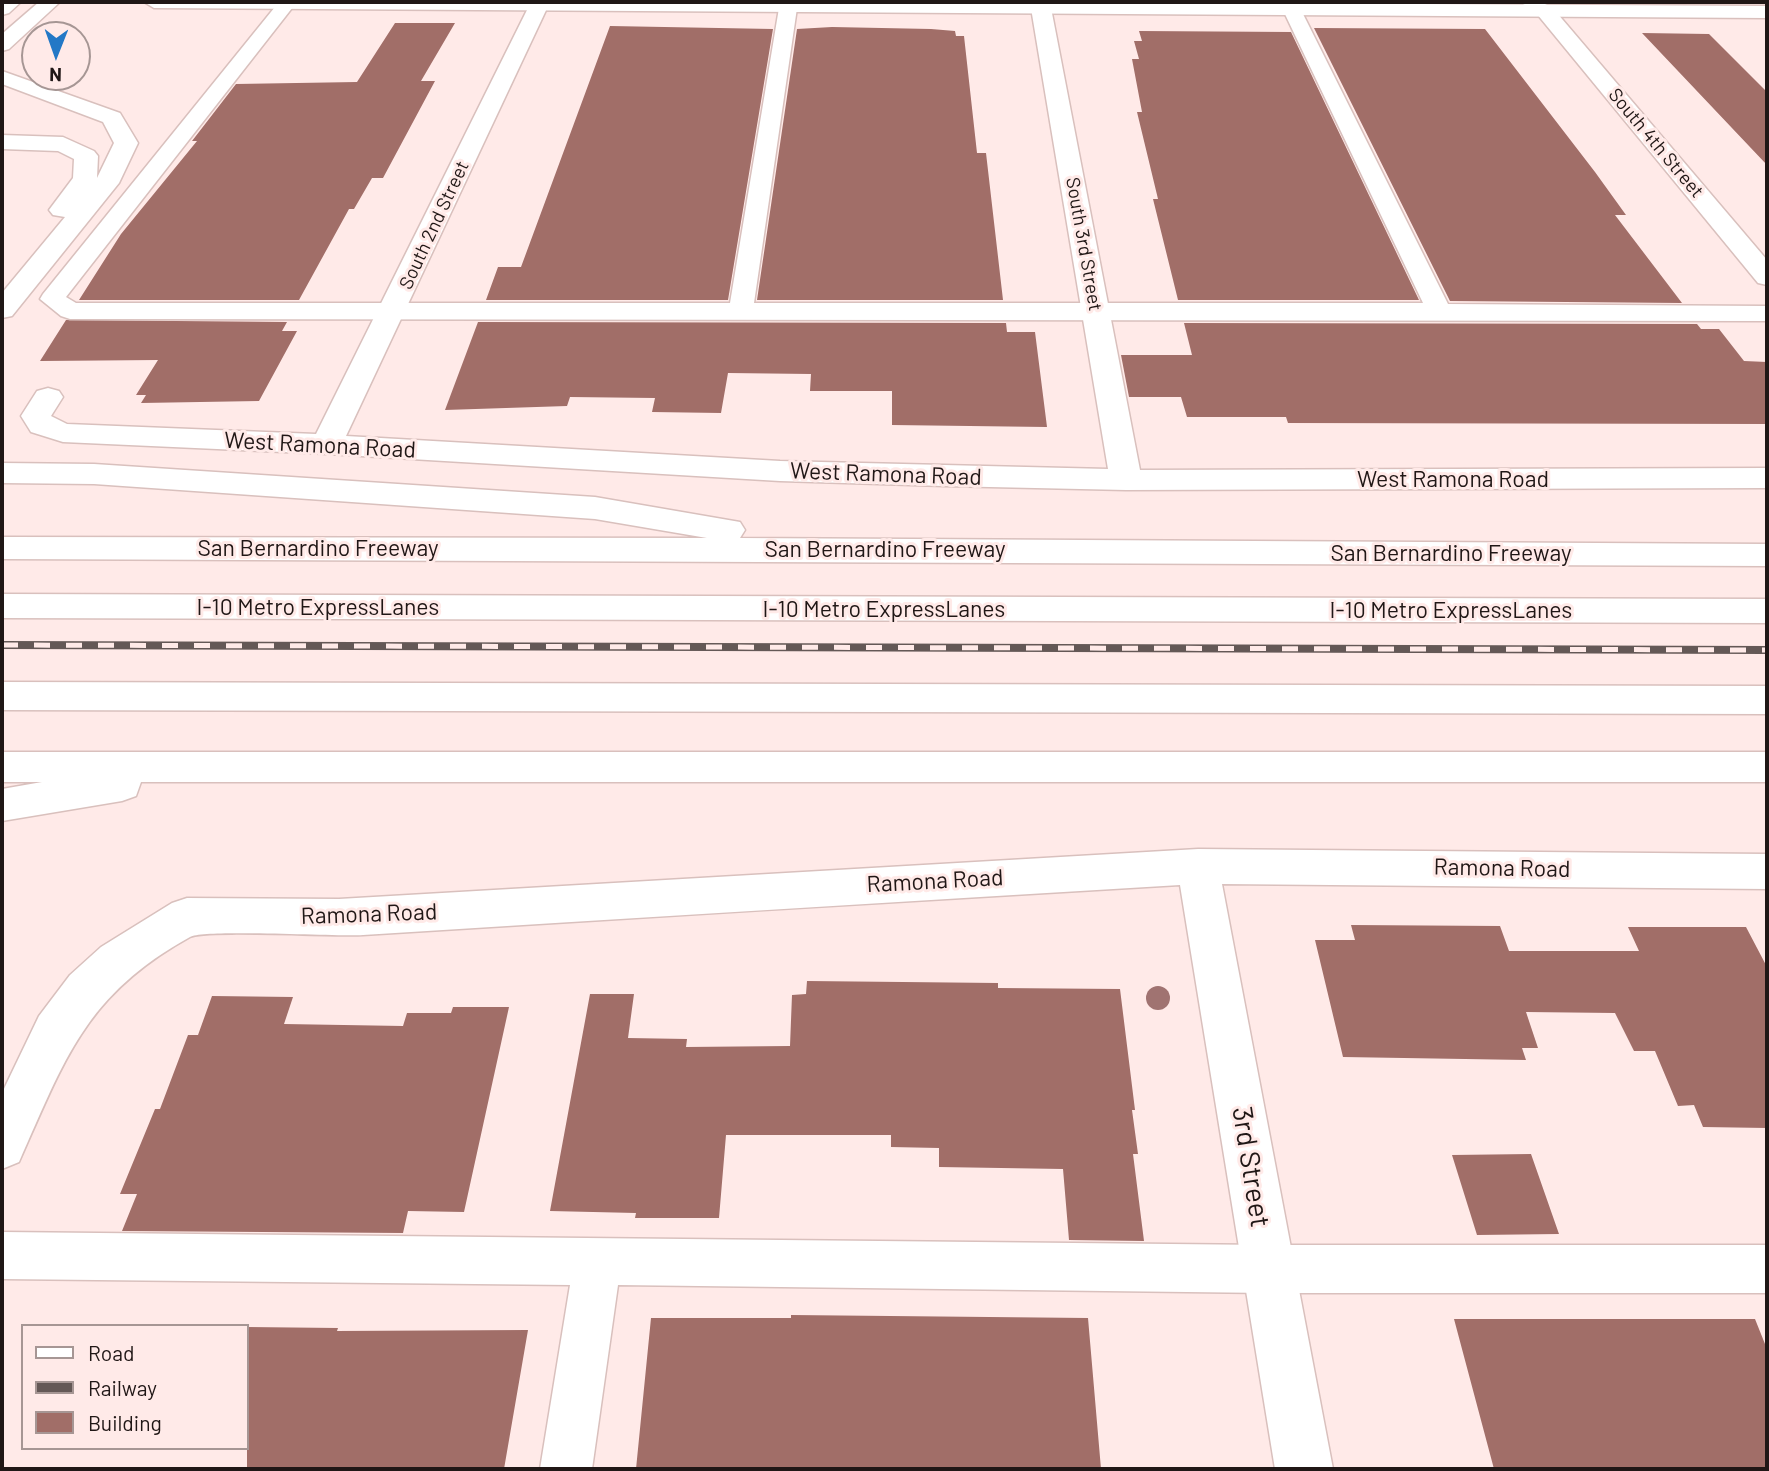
<!DOCTYPE html>
<style>
body{margin:0}
#map{position:relative;width:1769px;height:1471px;overflow:hidden;background:#ffeae8;font-family:Barlow,sans-serif}
canvas{display:block}
.frame{position:absolute;inset:0;border:4px solid #201716;pointer-events:none}
.legend{position:absolute;left:21px;top:1324px;width:228px;height:126px;box-sizing:border-box;background:#ffeae8;border:2px solid #a69694;margin:0;padding:9px 12px;list-style:none;font-size:21px;color:#201716}
.legend li{display:flex;align-items:center;gap:14px;height:35px}
.legend b{width:35px;border:2px solid #a69694}
.north{position:absolute;left:21px;top:21px;width:70px;height:70px;box-sizing:border-box;background:#ffeae8;border:2px solid #a69694;border-radius:50%;rotate:181deg;font-size:19px;font-weight:700;line-height:28px;text-align:center;color:#201716}
.north::after{content:'';display:block;margin:auto;width:24px;height:32px;background:#2378c6;clip-path:polygon(50% 0,100% 100%,50% 72%,0 100%)}
</style>
<div id="map">
<canvas width="1769" height="1471"></canvas>
<div class="frame"></div>
<ul class="legend">
<li><b style="height:9px;background:#fff"></b>Road</li>
<li><b style="height:9px;background:#645856"></b>Railway</li>
<li><b style="height:19px;background:#a16e68"></b>Building</li>
</ul>
<div class="north">N</div>
</div>
<script>
const ctx = document.querySelector('canvas').getContext('2d');
ctx.lineJoin = 'round';
function fill(path, color) {
  ctx.fillStyle = color;
  ctx.fill(path, 'evenodd');
}
function stroke(path, color, width, dash) {
  ctx.strokeStyle = color;
  ctx.lineWidth = width;
  ctx.lineCap = dash ? 'butt' : 'round';
  ctx.setLineDash(dash || []);
  ctx.stroke(path);
}
function drawText(font, color, halo, rows, align = 'center') {
  ctx.font = font + ' Barlow,sans-serif';
  ctx.lineWidth = 6;
  ctx.setLineDash([]);
  ctx.textBaseline = 'middle';
  ctx.strokeStyle = halo;
  ctx.fillStyle = color;
  for (const [text, x, y, turn = 0] of rows) {
    ctx.save();
    ctx.translate(x, y);
    ctx.rotate((+turn || 0) * Math.PI / 180);
    ctx.textAlign = isNaN(turn) ? turn : align;
    if (halo) ctx.strokeText(text, 0, 0);
    ctx.fillText(text, 0, 0);
    ctx.restore();
  }
}
fill(new Path2D(`
 M 395,23 L 455,23 L 421,81 L 435,81 L 383,178 L 372,178 L 354,209 L 349,209 L 299,300 L 79,300 L 121,234 L 197,141 L 192,141 L 236,84 L 357,82 Z
 M 610,26 L 773,29 L 728,300 L 486,300 L 498,267 L 521,267 Z
 M 832,27 L 931,29 L 955,31 L 956,36 L 964,36 L 977,153 L 986,153 L 1003,300 L 757,300 L 797,29 Z
 M 1314,28 L 1485,29 L 1595,172 L 1626,215 L 1615,215 L 1682,303 L 1450,301 Z
 M 1139,31 L 1291,32 L 1419,300 L 1178,300 L 1153,199 L 1158,199 L 1137,112 L 1142,112 L 1132,59 L 1139,59 L 1134,41 L 1142,41 Z
 M 1642,33 L 1709,34 L 1767,92 L 1767,165 Z
 M 66,320 L 287,322 L 282,331 L 297,331 L 259,401 L 141,403 L 146,395 L 136,395 L 158,360 L 40,361 Z
 M 478,322 L 1006,323 L 1007,332 L 1035,332 L 1047,427 L 892,425 L 892,391 L 810,391 L 811,374 L 728,373 L 721,413 L 652,412 L 655,398 L 570,397 L 567,406 L 445,410 Z
 M 1184,323 L 1697,324 L 1701,329 L 1719,329 L 1744,361 L 1767,362 L 1767,424 L 1288,423 L 1286,417 L 1187,417 L 1181,397 L 1129,397 L 1121,355 L 1192,355 Z
 M 1351,925 L 1500,926 L 1509,951 L 1639,951 L 1628,927 L 1746,927 L 1767,967 L 1767,1128 L 1703,1127 L 1694,1105 L 1678,1106 L 1655,1051 L 1634,1051 L 1615,1013 L 1526,1012 L 1538,1048 L 1522,1048 L 1526,1060 L 1343,1057 L 1315,940 L 1355,940 Z
 M 807,981 L 998,983 L 998,988 L 1120,989 L 1135,1110 L 1132,1110 L 1138,1154 L 1133,1154 L 1144,1241 L 1069,1240 L 1063,1169 L 939,1167 L 939,1148 L 891,1147 L 891,1135 L 726,1135 L 719,1218 L 635,1218 L 636,1213 L 550,1211 L 590,994 L 634,994 L 628,1038 L 687,1039 L 686,1047 L 790,1046 L 792,995 L 806,994 Z
 M 212,996 L 293,997 L 284,1024 L 403,1026 L 407,1013 L 451,1013 L 453,1007 L 509,1007 L 464,1212 L 408,1211 L 403,1233 L 122,1231 L 137,1194 L 120,1194 L 155,1109 L 160,1109 L 188,1035 L 198,1035 Z
 M 1531,1154 L 1559,1234 L 1477,1235 L 1452,1155 Z
 M 791,1315 L 1088,1318 L 1101,1469 L 636,1469 L 651,1318 L 791,1318 Z
 M 1454,1319 L 1755,1319 L 1767,1349 L 1767,1469 L 1494,1469 Z
 M 247,1327 L 338,1328 L 337,1331 L 528,1330 L 504,1469 L 247,1469 Z`), '#a16e68');
const service = new Path2D(`
 M 279,2 L 296,3 L 66,297 L 76,303 L 730,303 L 779,8 L 788,3 L 797,8 L 754,303 L 1423,303 L 1283,10 L 1292,5 L 1301,10 L 1448,304 L 1767,306 L 1767,321 L 70,319 L 61,316 L 40,299 L 43,294 Z
 M 1519,2 L 1542,2 L 1553,10 L 1544,15 Z
 M 2,1232 L 1268,1245 L 1767,1245 L 1767,1293 L 1268,1293 L 618,1285 L 592,1469 L 540,1469 L 570,1285 L 2,1279 Z`);
const minor = new Path2D(`
 M 531,2 L 545,2 L 548,6 L 346,436 L 780,461 L 1108,469 L 1031,8 L 1041,2 L 1051,8 L 1140,470 L 1767,468 L 1767,488 L 1126,490 L 944,486 L 780,481 L 327,454 L 63,442 L 31,432 L 21,416 L 37,391 L 48,388 L 59,391 L 63,397 L 51,416 L 67,424 L 316,434 Z
 M 1544,4 L 1551,6 L 1767,260 L 1767,285 L 1758,283 L 1537,14 L 1534,10 L 1537,6 Z
 M 1198,849 L 1767,854 L 1767,889 L 1222,884 L 1333,1469 L 1275,1469 L 1180,885 C 908,901 635,918 363,935 C 335,937 204,929 190,937 C 85,995 65,1059 19,1162 L 2,1169 L 2,1093 L 39,1016 L 70,975 L 101,947 L 172,903 L 187,898 L 339,899 Z`);
const tertiary = new Path2D(`
 M 144,2 L 1075,2 L 1767,6 L 1767,18 L 154,8 Z`);
const secondary = new Path2D(`
 M 2,2 L 21,2 L 9,13 L 2,15 Z
 M 39,2 L 60,2 L 9,49 L 2,51 L 2,34 Z`);
const motorway = new Path2D(`
 M 2,71 L 120,113 L 138,143 L 119,183 L 12,316 L 2,318 L 2,293 L 65,217 L 53,215 L 49,210 L 73,178 L 74,159 L 58,151 L 2,149 L 2,135 L 63,137 L 94,151 L 98,156 L 97,178 L 114,143 L 103,122 L 2,84 Z
 M 2,463 L 94,464 L 595,497 L 740,522 L 745,530 L 740,538 L 1767,544 L 1767,566 L 2,559 L 2,537 L 707,538 L 595,519 L 94,484 L 2,483 Z
 M 2,594 L 1767,599 L 1767,623 L 2,618 Z
 M 2,682 L 1767,686 L 1767,714 L 2,710 Z
 M 2,752 L 1767,752 L 1767,782 L 141,782 L 136,796 L 122,801 L 2,821 L 2,789 L 42,782 L 2,782 Z`);
stroke(service, '#d9c0bd', 3);
stroke(minor, '#d9c0bd', 3);
stroke(tertiary, '#d9c0bd', 3);
stroke(secondary, '#d9c0bd', 3);
stroke(motorway, '#d9c0bd', 3);
fill(service, '#fff');
fill(minor, '#fff');
fill(tertiary, '#fff');
fill(secondary, '#fff');
fill(motorway, '#fff');
const rail = new Path2D(`
 M 2,645 L 1767,650`);
stroke(rail, '#645856', 8);
stroke(rail, '#ffeae8', 5, [16]);
ctx.fillStyle = '#a07371';
for (const [x, y] of [
 [1158,998]
]) {
  ctx.beginPath();
  ctx.arc(x, y, 12, 0, 2 * Math.PI);
  ctx.fill();
}
drawText('19px', '#201716', '#ffeae8', [
 ["South 4th Street",1656,143,50],
 ["South 2nd Street",434,225,-65],
 ["South 3rd Street",1084,244,80]
]);
drawText('23px', '#201716', '#ffeae8', [
 ["West Ramona Road",320,445,3],
 ["West Ramona Road",886,474,2],
 ["West Ramona Road",1453,479],
 ["San Bernardino Freeway",318,548],
 ["San Bernardino Freeway",885,549],
 ["San Bernardino Freeway",1451,553],
 ["I-10 Metro ExpressLanes",318,607],
 ["I-10 Metro ExpressLanes",884,609],
 ["I-10 Metro ExpressLanes",1451,610],
 ["Ramona Road",1502,868,1],
 ["Ramona Road",935,881,-3],
 ["Ramona Road",369,914,-2]
]);
drawText('28px', '#201716', '#ffeae8', [
 ["3rd Street",1251,1167,81]
]);
</script>
